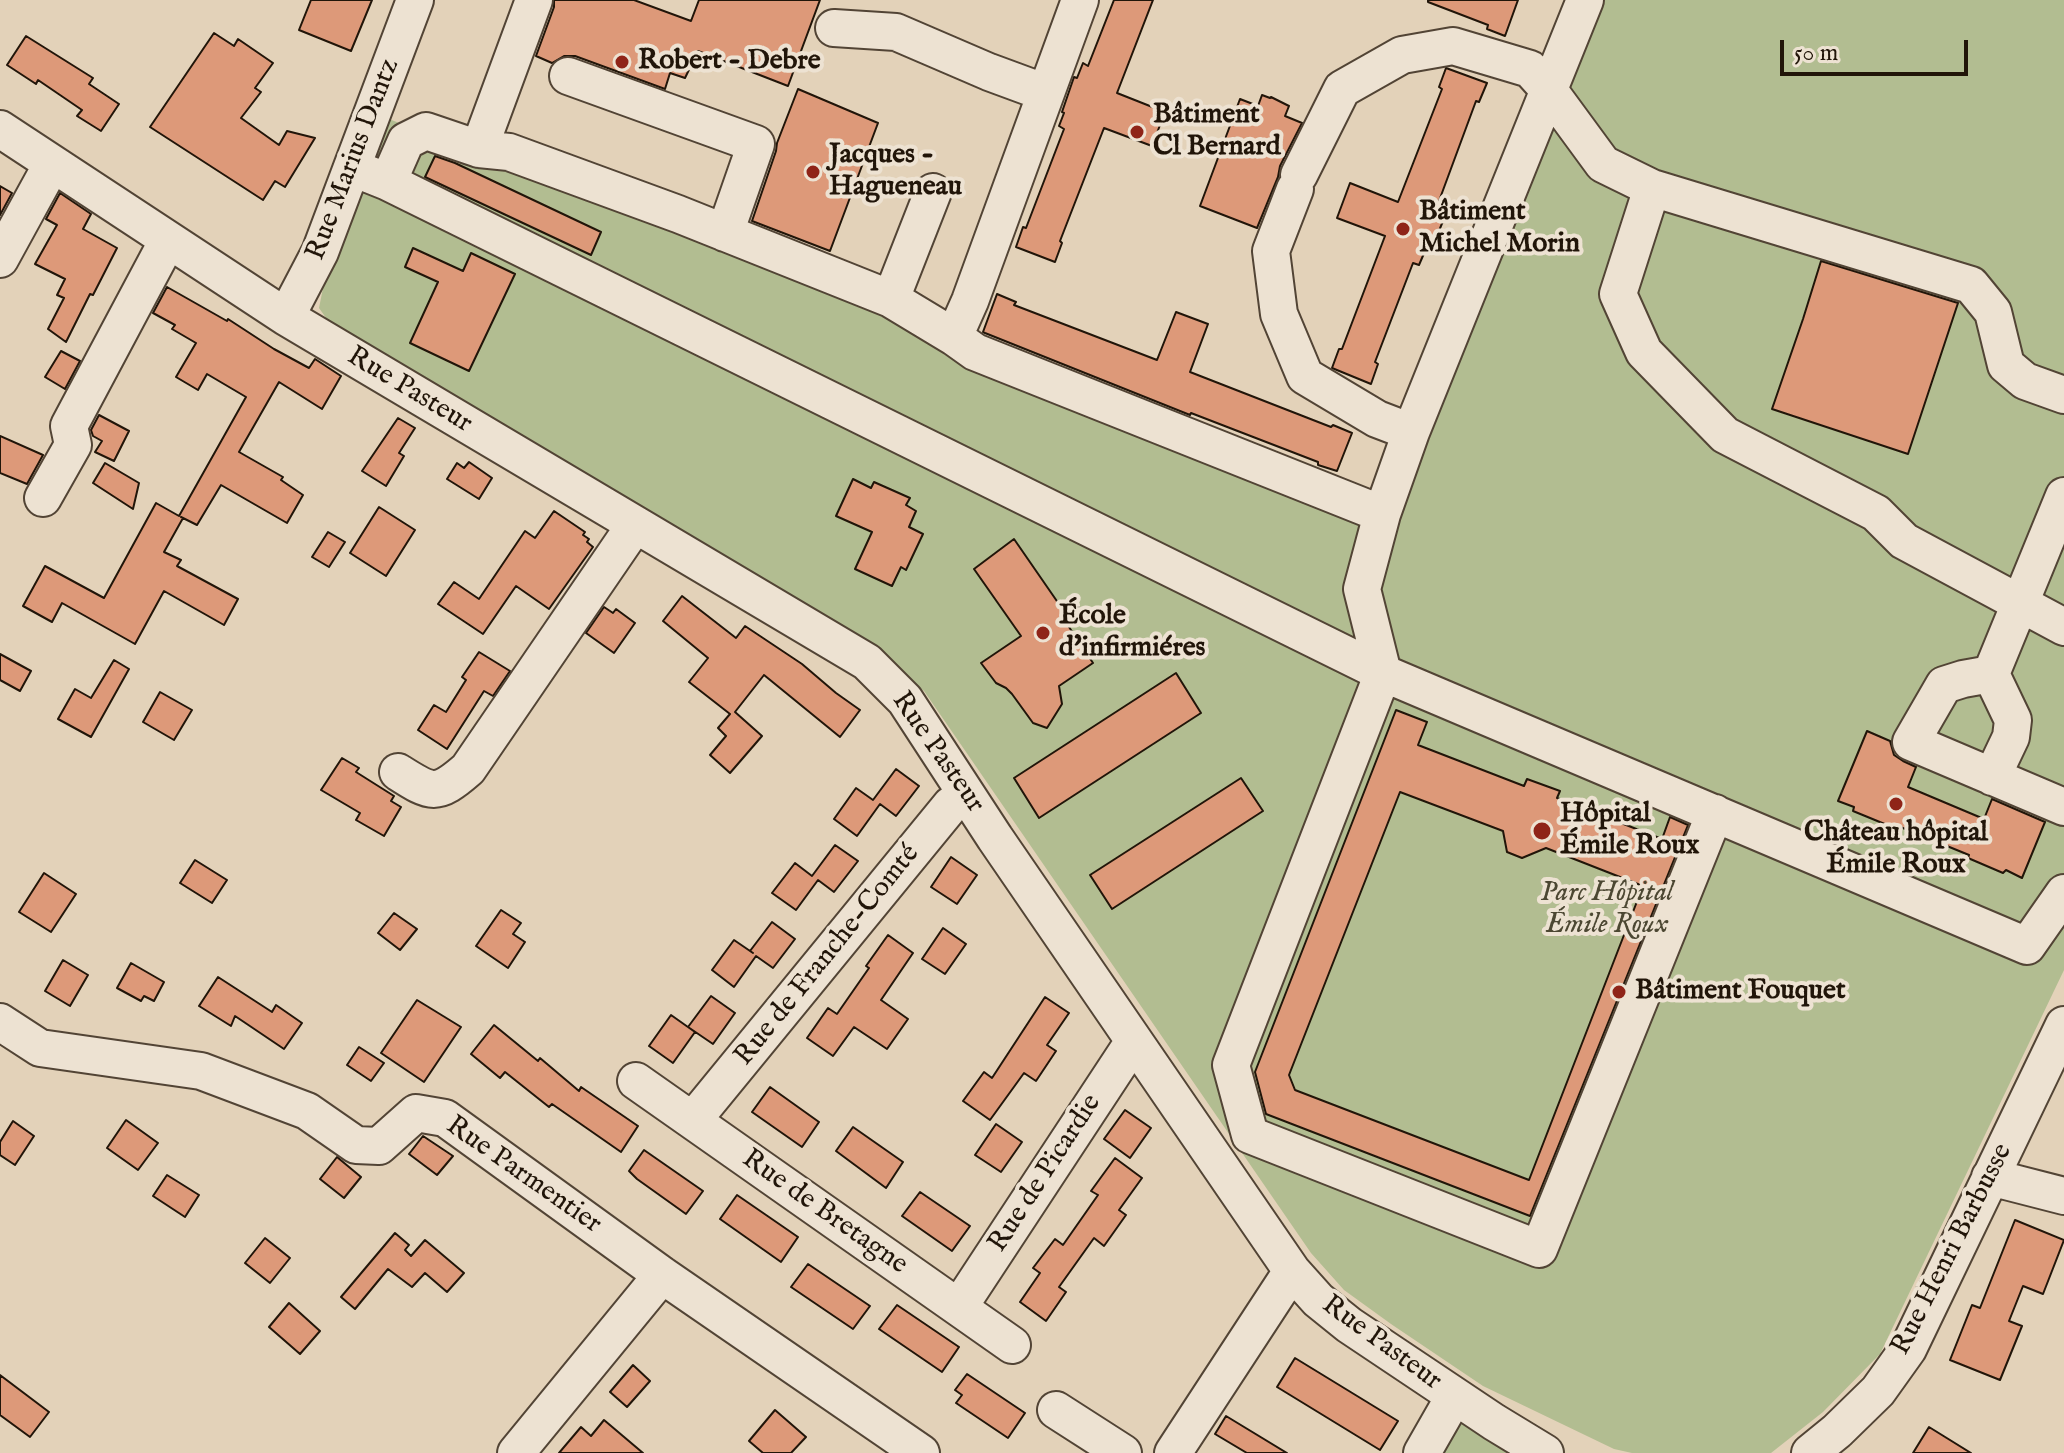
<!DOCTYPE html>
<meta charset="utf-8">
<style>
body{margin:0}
#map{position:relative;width:2064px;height:1453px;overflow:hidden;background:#e3d2b9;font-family:"IM FELL English",serif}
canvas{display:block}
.scale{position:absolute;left:1780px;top:40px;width:188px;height:36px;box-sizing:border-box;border:4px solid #211509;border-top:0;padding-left:10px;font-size:24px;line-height:28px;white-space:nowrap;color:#211509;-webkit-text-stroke:6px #ede2d2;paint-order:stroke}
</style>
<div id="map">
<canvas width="2064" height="1453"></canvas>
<div class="scale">50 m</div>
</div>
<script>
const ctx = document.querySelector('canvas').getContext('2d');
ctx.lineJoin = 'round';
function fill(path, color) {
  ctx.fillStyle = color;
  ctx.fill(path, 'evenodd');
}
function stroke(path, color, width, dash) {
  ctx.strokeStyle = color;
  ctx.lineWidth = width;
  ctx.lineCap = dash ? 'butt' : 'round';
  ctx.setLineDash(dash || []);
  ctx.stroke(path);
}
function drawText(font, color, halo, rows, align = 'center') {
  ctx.font = font + ' "IM FELL English",serif';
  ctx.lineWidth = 8;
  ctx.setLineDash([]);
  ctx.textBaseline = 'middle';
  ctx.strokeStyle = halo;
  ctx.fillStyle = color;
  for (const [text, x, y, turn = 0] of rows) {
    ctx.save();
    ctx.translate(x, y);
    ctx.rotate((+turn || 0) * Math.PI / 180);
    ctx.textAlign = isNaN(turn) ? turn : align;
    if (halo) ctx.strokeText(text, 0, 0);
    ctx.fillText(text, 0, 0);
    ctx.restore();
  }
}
fill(new Path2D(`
 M 1595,0 L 2064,0 L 2064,970 L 1880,1354 L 1823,1412 L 1771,1453 L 1632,1453 L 1614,1449 L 1483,1386 L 1391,1324 L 1344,1290 L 1311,1253 L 924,691 L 885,661 L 336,332 L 319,308 L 325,278 L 389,119 L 895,318 L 1390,530 Z
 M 1454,1397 L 1545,1453 L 1422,1453 Z`), '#b2bd91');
const building = new Path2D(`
 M 311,0 L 372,0 L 351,51 L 299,30 Z
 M 554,0 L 634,0 L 691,21 L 699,0 L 820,0 L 788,86 L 698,51 L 685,78 L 670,73 L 665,89 L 575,56 L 564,56 L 552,63 L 536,56 L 554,7 Z
 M 1114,0 L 1153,0 L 1117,93 L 1165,112 L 1152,146 L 1104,128 L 1060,241 L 1062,243 L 1055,262 L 1016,247 L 1023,227 L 1026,228 L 1064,129 L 1059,126 L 1064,113 L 1062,112 L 1074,77 L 1077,78 L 1083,63 L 1088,66 Z
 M 1428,0 L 1518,0 L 1505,36 L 1487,29 L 1488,25 L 1428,2 Z
 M 214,33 L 234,46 L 238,39 L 273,63 L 255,88 L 261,92 L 241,118 L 279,145 L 287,131 L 315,138 L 285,187 L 275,181 L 263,200 L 150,127 Z
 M 26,36 L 93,78 L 89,84 L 119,104 L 101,131 L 77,116 L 82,110 L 38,80 L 36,84 L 7,65 Z
 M 1446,68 L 1487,83 L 1479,102 L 1476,101 L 1439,201 L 1443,204 L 1437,218 L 1443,221 L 1430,253 L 1425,251 L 1419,265 L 1413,263 L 1375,362 L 1378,364 L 1371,384 L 1332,368 L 1339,349 L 1342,349 L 1385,236 L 1337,218 L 1350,183 L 1398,202 L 1442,89 L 1439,87 Z
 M 798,89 L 878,123 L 830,251 L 752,221 L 776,151 L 777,143 Z
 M 1262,95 L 1270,98 L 1271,97 L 1289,106 L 1285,116 L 1302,123 L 1280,166 L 1278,177 L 1257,228 L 1200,206 L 1240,99 L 1258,106 Z
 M 435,156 L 455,163 L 601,232 L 591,255 L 425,177 Z
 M 0,186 L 12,193 L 0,215 Z
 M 60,193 L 91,214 L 83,229 L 117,248 L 93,295 L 90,294 L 66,342 L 48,329 L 64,298 L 57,295 L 65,279 L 35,264 L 57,225 L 46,219 Z
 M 413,248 L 463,271 L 471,253 L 515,274 L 469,371 L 410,343 L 438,282 L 405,267 Z
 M 1821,261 L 1958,303 L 1908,454 L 1772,409 L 1803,319 Z
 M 167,287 L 227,321 L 228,319 L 274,349 L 309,368 L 315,359 L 341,376 L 322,409 L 279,382 L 239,452 L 283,477 L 281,480 L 303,495 L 287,523 L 221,485 L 197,525 L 181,517 L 183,518 L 164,552 L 181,560 L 177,566 L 238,599 L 224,625 L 164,591 L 135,644 L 62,603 L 52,622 L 23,606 L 45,566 L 104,598 L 156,503 L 179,516 L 246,397 L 207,374 L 198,390 L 176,377 L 196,343 L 172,329 L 175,325 L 153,313 Z
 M 997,294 L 1016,302 L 1014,305 L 1157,360 L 1176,312 L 1208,324 L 1190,372 L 1331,427 L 1333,425 L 1352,433 L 1337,471 L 1318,465 L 1318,462 L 1191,413 L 1190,415 L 985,333 L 983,332 Z
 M 61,351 L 80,361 L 65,389 L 45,377 Z
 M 99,415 L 129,431 L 114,461 L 95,452 L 102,441 L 93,436 L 91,430 Z
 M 398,418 L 415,428 L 399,453 L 404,456 L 386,486 L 362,471 Z
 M 0,436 L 43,455 L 27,484 L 0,473 Z
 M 469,462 L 492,478 L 479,499 L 447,479 L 457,463 L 464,468 Z
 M 105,463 L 139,483 L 133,509 L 93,483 Z
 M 853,479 L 871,488 L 874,482 L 910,498 L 906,505 L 916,511 L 909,527 L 923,534 L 906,570 L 901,567 L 892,586 L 855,569 L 872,532 L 836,516 Z
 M 379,507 L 415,530 L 386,576 L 350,553 Z
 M 554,511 L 585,532 L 583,535 L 589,539 L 587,542 L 593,547 L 549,609 L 516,586 L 483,634 L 438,604 L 454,582 L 479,599 L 525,531 L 535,538 Z
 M 328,532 L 345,542 L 329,567 L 312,557 Z
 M 1014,539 L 1061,607 L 1079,607 L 1067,624 L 1093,663 L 1059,686 L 1062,704 L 1047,728 L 1033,723 L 1012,694 L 1006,688 L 996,683 L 981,663 L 1021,636 L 974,569 Z
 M 682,596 L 736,638 L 745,626 L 802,664 L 836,693 L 860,710 L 840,737 L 764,675 L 735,712 L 762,736 L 730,773 L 710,755 L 726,736 L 718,728 L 730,714 L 689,682 L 708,658 L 663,621 Z
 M 604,607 L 613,613 L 616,609 L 635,623 L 614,653 L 586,633 Z
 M 479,652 L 510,671 L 493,696 L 484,691 L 447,749 L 418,730 L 434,705 L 446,712 L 466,680 L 462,677 Z
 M 0,654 L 31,671 L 20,691 L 0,680 Z
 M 114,660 L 129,669 L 91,737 L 58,719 L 75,689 L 91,698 Z
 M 1176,673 L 1201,713 L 1039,818 L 1014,778 Z
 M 160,692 L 192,710 L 174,740 L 143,722 Z
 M 1396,710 L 1427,722 L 1418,745 L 1524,786 L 1527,779 L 1560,791 L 1557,798 L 1662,839 L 1670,817 L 1688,825 L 1530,1216 L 1266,1114 L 1255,1072 ZM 1400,792 L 1503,831 L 1507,852 L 1522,858 L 1546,848 L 1643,886 L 1529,1180 L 1295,1090 L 1289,1075 Z
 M 1867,731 L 1890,741 L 1894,755 L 1903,761 L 1916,767 L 1908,787 L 1984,819 L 1992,799 L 2045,822 L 2022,878 L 2006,870 L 2003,873 L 1968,858 L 1969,855 L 1893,824 L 1892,827 L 1853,811 L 1854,807 L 1838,801 Z
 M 342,758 L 359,768 L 356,772 L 394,796 L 391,801 L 401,807 L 384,836 L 356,820 L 360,813 L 321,790 Z
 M 896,769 L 919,786 L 896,816 L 880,804 L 857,836 L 834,819 L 856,788 L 873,800 Z
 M 1241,778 L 1263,811 L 1112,909 L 1090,875 Z
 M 835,845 L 858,861 L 834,892 L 818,880 L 796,910 L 772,893 L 795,863 L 812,876 Z
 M 951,857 L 977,875 L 957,904 L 931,887 Z
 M 195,860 L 227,880 L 212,903 L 180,883 Z
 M 44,873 L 76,894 L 51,932 L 19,912 Z
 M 501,910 L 521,923 L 513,934 L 525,942 L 508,968 L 476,946 Z
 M 394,913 L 417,929 L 400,950 L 378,933 Z
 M 772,922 L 795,939 L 773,968 L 756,956 L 734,987 L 712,970 L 734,940 L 753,953 L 750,951 Z
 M 943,928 L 966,944 L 945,974 L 922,959 Z
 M 888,935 L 913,953 L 881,1000 L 908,1019 L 887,1049 L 854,1027 L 833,1056 L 807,1038 L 828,1008 L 837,1014 L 869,968 L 866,966 Z
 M 63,960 L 88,975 L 70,1006 L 45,991 Z
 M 131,963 L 164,982 L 154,1001 L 144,996 L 141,1001 L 117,988 Z
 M 218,977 L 272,1012 L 276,1005 L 302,1023 L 284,1049 L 235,1016 L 231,1026 L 199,1006 Z
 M 711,996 L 735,1013 L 713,1044 L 688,1027 Z
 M 1045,997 L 1069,1013 L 1047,1045 L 1056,1051 L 1036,1081 L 1024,1073 L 990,1120 L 963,1101 L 984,1072 L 992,1078 Z
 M 417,1000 L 461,1027 L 424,1082 L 381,1053 Z
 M 671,1015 L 695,1032 L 673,1063 L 649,1046 Z
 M 494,1025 L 538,1061 L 540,1058 L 579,1091 L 581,1087 L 638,1126 L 621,1152 L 552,1104 L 549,1107 L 505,1072 L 500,1078 L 471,1054 Z
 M 359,1047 L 384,1063 L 371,1081 L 347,1065 Z
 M 770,1087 L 819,1122 L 802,1147 L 752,1112 Z
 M 1125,1110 L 1151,1128 L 1130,1158 L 1104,1139 Z
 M 126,1120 L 158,1143 L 138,1170 L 107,1148 Z
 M 13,1121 L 34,1136 L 15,1165 L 0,1155 L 0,1142 Z
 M 996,1124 L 1022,1142 L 1001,1172 L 975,1155 Z
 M 853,1127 L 903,1162 L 886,1188 L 836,1151 Z
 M 423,1136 L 453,1156 L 437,1175 L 409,1154 Z
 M 644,1150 L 703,1191 L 686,1214 L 637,1179 L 629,1171 Z
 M 337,1157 L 361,1177 L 344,1198 L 320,1179 Z
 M 1115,1158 L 1142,1178 L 1119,1210 L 1126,1215 L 1104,1246 L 1094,1238 L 1059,1287 L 1066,1292 L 1046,1321 L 1020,1302 L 1040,1273 L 1033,1268 L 1055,1239 L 1063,1245 L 1098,1195 L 1091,1191 Z
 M 167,1175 L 199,1195 L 185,1217 L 153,1196 Z
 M 920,1192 L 970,1226 L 952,1251 L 902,1216 Z
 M 737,1195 L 798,1237 L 781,1262 L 720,1219 Z
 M 2015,1220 L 2064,1240 L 2043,1294 L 2023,1286 L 2009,1321 L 2022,1326 L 2000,1380 L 1950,1360 L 1972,1305 L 1980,1308 Z
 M 395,1233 L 409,1245 L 405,1250 L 411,1256 L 425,1240 L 464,1273 L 447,1292 L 425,1273 L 412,1287 L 388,1269 L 355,1309 L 341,1297 Z
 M 265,1238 L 290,1258 L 270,1283 L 245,1263 Z
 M 808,1264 L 870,1306 L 853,1329 L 791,1287 Z
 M 289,1303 L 320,1331 L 300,1354 L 269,1327 Z
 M 897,1305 L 959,1347 L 942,1372 L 879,1329 Z
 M 1295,1358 L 1398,1421 L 1380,1450 L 1277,1387 Z
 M 633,1365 L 650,1381 L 627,1407 L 610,1392 Z
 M 967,1374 L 1025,1413 L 1008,1438 L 956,1403 L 962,1395 L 955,1390 Z
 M 0,1375 L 49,1412 L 30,1437 L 0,1415 Z
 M 775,1410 L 806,1437 L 791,1453 L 763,1453 L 749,1441 Z
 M 1226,1416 L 1287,1453 L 1247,1453 L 1215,1434 Z
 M 604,1420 L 643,1453 L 559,1453 L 581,1427 L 591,1436 Z
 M 1929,1427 L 1971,1453 L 1913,1453 Z`);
fill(building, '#dd9979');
stroke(building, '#211509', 2);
const minor = new Path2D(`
 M 1585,0 L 1411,432 L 1382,514 L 1362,589 L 1383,673 L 1231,1065 L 1250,1135 L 1539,1249 L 1715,813
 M 834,28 L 896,32 L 989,72 L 1046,93
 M 568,76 L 756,144 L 725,233
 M 0,129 L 286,317 L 867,662 L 905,700 L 995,838 L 1292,1271 L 1318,1300 L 1349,1325 L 1494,1422 L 1545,1453
 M 479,149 L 534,0
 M 353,168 L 388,182 L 1383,673 L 2027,946 L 2064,893
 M 1299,175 L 1342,89 L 1402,55 L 1453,46 L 1530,69 L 1548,89 L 1603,164 L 1652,188 L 1971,285 L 1993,312 L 2006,365 L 2025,381 L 2064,395
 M 388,182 L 406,141 L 426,131 L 479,149 L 509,152 L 678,214 L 891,299 L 954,337 L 975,352 L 1382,514
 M 1652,188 L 1618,294 L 1644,352 L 1725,435 L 1876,513 L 1904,541 L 2064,627
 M 1295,189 L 1271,251 L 1279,314 L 1305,376 L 1377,419 L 1411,432
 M 0,259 L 52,164
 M 891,299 L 933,192
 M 286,317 L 320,252 L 415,0
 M 954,337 L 970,301 L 1080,0
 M 43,498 L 73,445 L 69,426 L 168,240
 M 1991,674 L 2064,496
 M 398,772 C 431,793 436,797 468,769 L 635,525
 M 1992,777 L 2011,737 L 2013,720 L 1991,674 L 1963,679 L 1944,685 L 1911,742 L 2064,807
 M 0,1022 L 40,1048 L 201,1071 L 307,1111 L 356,1145 L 379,1146 L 416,1113 L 445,1118 L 662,1275 L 921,1453
 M 636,1081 L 1012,1345
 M 693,1120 L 951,805 L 967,796
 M 1990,1177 L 2064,1196
 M 959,1307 L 1134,1041
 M 1056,1410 L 1123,1453
 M 516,1453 L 662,1275
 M 1173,1453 L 1292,1271
 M 1422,1453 L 1454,1397
 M 1810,1453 L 1837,1431 L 1878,1391 L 1908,1349 L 2064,1025`);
stroke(minor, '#524435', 40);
stroke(minor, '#ede2d2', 36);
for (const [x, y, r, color] of [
 [622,62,8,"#8f2418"],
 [1137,132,8,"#8f2418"],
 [813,172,8,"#8f2418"],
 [1403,229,8,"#8f2418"],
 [1043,633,8,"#8f2418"],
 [1896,804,8,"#8f2418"],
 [1542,831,10,"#8f2418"],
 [1619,992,8,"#8f2418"]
]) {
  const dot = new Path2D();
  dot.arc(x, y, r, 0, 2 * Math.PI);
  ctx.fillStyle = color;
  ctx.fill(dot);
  stroke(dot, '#ede2d2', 3);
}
drawText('bold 28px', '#211509', '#ede2d2', [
 ["Robert - Debre",638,62],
 ["Bâtiment",1153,116],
 ["Cl Bernard",1153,148],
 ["Jacques -",829,156],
 ["Hagueneau",829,188],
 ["Bâtiment",1419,213],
 ["Michel Morin",1419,245],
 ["École",1059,617],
 ["d'infirmiéres",1059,649],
 ["Hôpital",1560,815],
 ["Émile Roux",1560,847],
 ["Château hôpital",1896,834,"center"],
 ["Émile Roux",1896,866,"center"],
 ["Bâtiment Fouquet",1635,992]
], 'left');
drawText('28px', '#211509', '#ede2d2', [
 ["Rue Marius Dantz",354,160,-69],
 ["Rue Pasteur",409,391,31],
 ["Rue Pasteur",937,753,55],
 ["Rue de Franche-Comté",828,956,-51],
 ["Rue de Picardie",1046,1174,-57],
 ["Rue Parmentier",523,1176,35],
 ["Rue de Bretagne",824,1213,35],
 ["Rue Henri Barbusse",1953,1250,-63],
 ["Rue Pasteur",1381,1344,36]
]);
drawText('italic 28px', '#4c4732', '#ede2d2', [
 ["Parc Hôpital",1607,894],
 ["Émile Roux",1607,926]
]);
</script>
